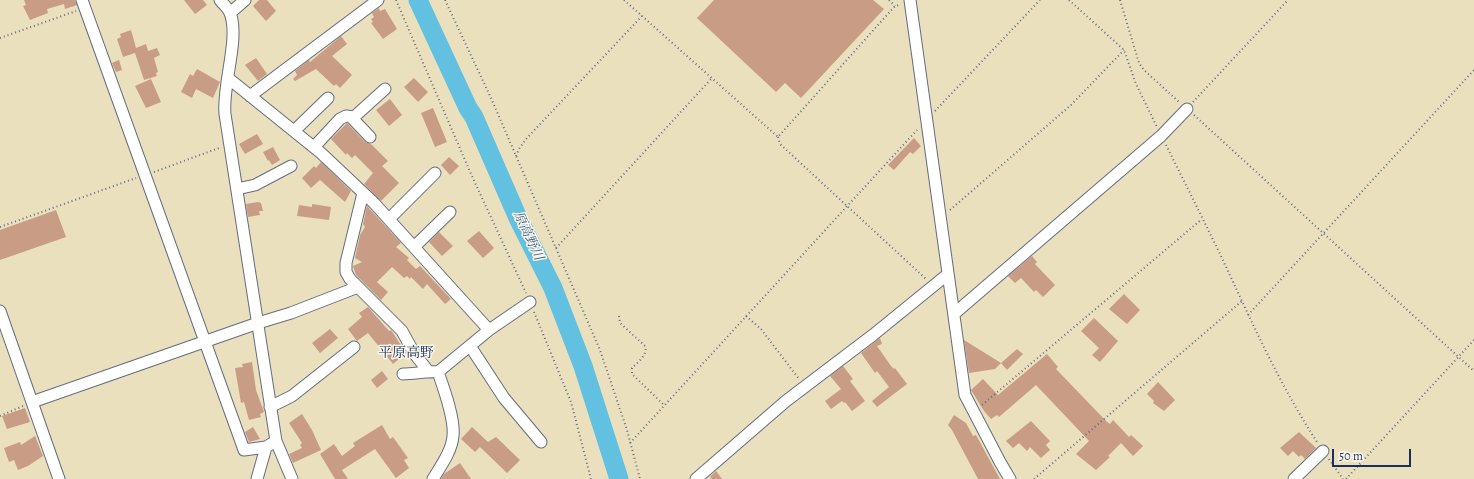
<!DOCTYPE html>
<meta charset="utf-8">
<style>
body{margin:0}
#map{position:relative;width:1474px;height:479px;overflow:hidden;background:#eae0bd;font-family:Alegreya,serif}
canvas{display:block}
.scale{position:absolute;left:1332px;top:449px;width:79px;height:18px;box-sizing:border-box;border:2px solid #1b2f5e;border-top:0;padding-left:5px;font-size:12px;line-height:14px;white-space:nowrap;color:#1b2f5e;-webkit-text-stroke:3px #fbf7ec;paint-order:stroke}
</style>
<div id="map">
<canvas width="1474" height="479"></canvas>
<div class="scale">50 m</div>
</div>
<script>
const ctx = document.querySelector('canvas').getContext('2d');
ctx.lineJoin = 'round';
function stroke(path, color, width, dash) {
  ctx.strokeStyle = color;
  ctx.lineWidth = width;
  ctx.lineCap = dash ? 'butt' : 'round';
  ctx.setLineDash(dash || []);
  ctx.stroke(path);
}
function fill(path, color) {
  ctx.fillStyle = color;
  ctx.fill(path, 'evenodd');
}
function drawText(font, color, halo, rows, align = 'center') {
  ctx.font = font + ' Alegreya,"Noto Serif JP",serif';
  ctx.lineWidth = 3;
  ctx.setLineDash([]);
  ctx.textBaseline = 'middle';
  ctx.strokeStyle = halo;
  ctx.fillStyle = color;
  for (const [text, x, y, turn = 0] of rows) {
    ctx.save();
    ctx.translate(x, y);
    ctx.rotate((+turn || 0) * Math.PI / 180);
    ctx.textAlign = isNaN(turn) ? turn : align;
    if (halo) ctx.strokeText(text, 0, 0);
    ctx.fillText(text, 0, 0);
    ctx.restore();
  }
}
stroke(new Path2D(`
 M 418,0 L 468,108 L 474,117 L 518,218 L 553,288 L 583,366 L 619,479`), '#62c0e0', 19);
fill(new Path2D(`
 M 24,0 L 75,0 L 77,5 L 65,9 L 64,4 L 47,9 L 48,13 L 30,20 L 23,6 L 26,5 Z
 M 184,0 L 203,0 L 207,5 L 195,14 Z
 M 259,0 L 267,0 L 276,11 L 266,21 L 253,6 Z
 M 714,0 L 873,0 L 884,9 L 801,98 L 785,83 L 776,92 L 697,18 Z
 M 379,8 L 380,11 L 385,9 L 397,29 L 383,39 L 371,23 L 373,22 L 371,19 L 374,17 L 372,13 Z
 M 131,30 L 136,48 L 146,44 L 148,51 L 157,48 L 160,55 L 154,58 L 158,72 L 156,73 L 157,76 L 144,80 L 135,53 L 123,57 L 117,39 L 121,37 L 120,34 Z
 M 341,36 L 347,44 L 332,56 L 352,75 L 340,88 L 336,84 L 334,86 L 316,69 L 295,81 L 293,79 L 297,75 L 295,71 L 309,60 L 310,62 Z
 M 256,58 L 267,74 L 258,81 L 245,65 Z
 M 119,60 L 122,70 L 116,72 L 112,63 Z
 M 197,69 L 220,82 L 213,98 L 196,89 L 192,98 L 181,92 L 190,74 L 193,76 Z
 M 414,78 L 428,92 L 418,102 L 404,87 Z
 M 151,79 L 161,102 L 146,108 L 135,86 Z
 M 390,99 L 402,115 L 389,126 L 376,110 Z
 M 433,108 L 447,142 L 435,147 L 421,113 Z
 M 347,123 L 365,142 L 371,144 L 388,161 L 382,166 L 399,183 L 381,201 L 364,184 L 373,173 L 355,155 L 352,158 L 347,153 L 346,155 L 331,139 Z
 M 257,134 L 263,144 L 245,154 L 239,144 Z
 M 914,138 L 921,146 L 913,154 L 910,152 L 894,170 L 888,165 Z
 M 273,147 L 280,160 L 272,165 L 269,160 L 268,161 L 263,152 Z
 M 449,157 L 459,166 L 450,175 L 441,165 Z
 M 321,162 L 351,191 L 345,202 L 320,180 L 311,188 L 302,178 L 314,166 L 316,168 Z
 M 258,202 L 261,203 L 263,211 L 259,211 L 260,215 L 248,217 L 246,204 Z
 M 312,204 L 331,207 L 329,220 L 297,216 L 299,205 L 312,207 Z
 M 367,206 L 401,243 L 396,247 L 409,258 L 407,260 L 416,269 L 420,266 L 451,299 L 445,304 L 427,284 L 423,289 L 411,277 L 410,279 L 407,276 L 404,278 L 392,267 L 377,282 L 388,292 L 381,300 L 356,275 L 353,266 L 362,262 L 355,258 L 360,235 L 365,227 L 363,224 Z
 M 56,210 L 66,237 L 0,260 L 0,230 Z
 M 479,231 L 494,248 L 483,258 L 467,241 Z
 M 439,232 L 453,246 L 442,256 L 429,242 Z
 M 1032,256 L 1037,262 L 1035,264 L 1055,285 L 1043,297 L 1036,290 L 1034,292 L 1021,278 L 1015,283 L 1008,276 Z
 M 1124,294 L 1140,310 L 1127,324 L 1109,309 Z
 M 368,307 L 389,331 L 391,330 L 406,353 L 393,364 L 368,333 L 357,341 L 348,329 L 362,317 L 359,313 Z
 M 1094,318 L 1118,341 L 1100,362 L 1092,355 L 1099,348 L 1081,331 Z
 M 330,329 L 338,338 L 320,353 L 312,343 Z
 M 880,338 L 882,344 L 877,346 L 891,366 L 894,369 L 895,368 L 907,384 L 877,407 L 872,401 L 889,387 L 877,371 L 875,373 L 861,353 Z
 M 964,340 L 1001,363 L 995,369 L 969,373 Z
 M 1017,349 L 1023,354 L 1007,370 L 1001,363 Z
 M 1047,354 L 1058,367 L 1056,369 L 1107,422 L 1110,424 L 1113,420 L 1129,437 L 1131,435 L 1143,446 L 1133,456 L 1121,443 L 1108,456 L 1110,457 L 1096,470 L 1076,454 L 1089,441 L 1036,385 L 999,417 L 997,415 L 991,419 L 984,411 L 971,390 L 983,379 L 998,395 Z
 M 252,362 L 256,390 L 264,412 L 260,414 L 261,417 L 249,420 L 244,402 L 241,403 L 235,368 L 243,367 L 242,364 Z
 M 843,366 L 853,379 L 850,381 L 865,401 L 852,411 L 845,402 L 844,403 L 842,401 L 831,409 L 825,401 L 841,389 L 830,376 Z
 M 382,371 L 388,379 L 377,388 L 371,380 Z
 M 1158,382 L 1175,400 L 1164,411 L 1153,403 L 1154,401 L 1147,394 Z
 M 25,408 L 30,422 L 7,429 L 2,416 Z
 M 302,414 L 312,430 L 321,450 L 293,463 L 289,454 L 302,448 L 300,445 L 302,443 L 289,423 Z
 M 954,415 L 966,423 L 973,436 L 976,435 L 1000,479 L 978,479 L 952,430 L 948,425 Z
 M 1031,421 L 1050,441 L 1046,445 L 1050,450 L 1041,458 L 1030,447 L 1027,451 L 1019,443 L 1013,448 L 1006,441 Z
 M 382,425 L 390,439 L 393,437 L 408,458 L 404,460 L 409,468 L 396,478 L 375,449 L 342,470 L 348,479 L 335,479 L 320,454 L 334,444 L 342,456 L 355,446 L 353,443 Z
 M 253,427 L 260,439 L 249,442 L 245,432 Z
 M 472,427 L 488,442 L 496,437 L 520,460 L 507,473 L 480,447 L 475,452 L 461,439 Z
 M 1299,432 L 1316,448 L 1305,459 L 1301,455 L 1299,457 L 1293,451 L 1288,456 L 1280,448 Z
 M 35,436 L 43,456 L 28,466 L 18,470 L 14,460 L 9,462 L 4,448 L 20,442 L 21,445 Z
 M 460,463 L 471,479 L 441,479 L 444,474 Z
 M 716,471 L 722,479 L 712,479 L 710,477 Z`), '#c89c85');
const street = new Path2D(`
 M 82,0 L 244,450 L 266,447 L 276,441
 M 220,0 C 223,4 228,8 230,13 C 240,38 222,85 225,114 L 276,441 L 292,479
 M 910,0 L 965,395 L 1000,462 L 1010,479
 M 230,13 L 245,0
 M 228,78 L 321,153 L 374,203 L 489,330
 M 250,96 L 378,0
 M 351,117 L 370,137
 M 294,131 L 328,98
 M 314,147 L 340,119 L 346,116 L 354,117 L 385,89
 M 237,189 L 255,185 L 291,166
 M 363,193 L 346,263 L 346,272 L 350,279 L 402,331 L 414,353 L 428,371
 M 389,219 L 435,173
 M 414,247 L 450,212
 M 0,311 L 59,479
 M 955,313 L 1161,136 L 1187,109
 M 470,346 L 504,398 L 541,442
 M 438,372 L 489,330 L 530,302
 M 403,374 C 415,374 426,371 438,372 C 444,389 455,419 453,436 C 452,451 440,467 433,479
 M 32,402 L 258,323 L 291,313 L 358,287
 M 270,407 L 292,396 L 354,347
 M 257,479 L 266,447
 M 696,479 L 786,401 L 873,335 L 948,274
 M 1294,479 L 1323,451`);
stroke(street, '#636d7f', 13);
stroke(new Path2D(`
 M 396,0 L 471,174 L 526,293
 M 445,0 L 491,98 L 600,350 L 627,430 L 640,479
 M 624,0 L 778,137 L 895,6 L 900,5
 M 889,0 L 895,6
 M 1069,0 L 1124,50 L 1136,84 L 1157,127
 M 1120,0 L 1139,63 L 1144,70 L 1179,102
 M 0,38 L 76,11
 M 1193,102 L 1288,0
 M 935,111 L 1040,0
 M 1194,115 L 1474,371
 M 778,137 L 780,144 L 926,279
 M 1166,145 C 1184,181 1202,217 1220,254 C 1250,318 1278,382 1317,442
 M 516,156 L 519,149 L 526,139 L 642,16
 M 154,172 L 219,148
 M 950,210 L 1071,105 L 1124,50
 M 0,227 L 136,178
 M 556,248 L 712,78
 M 534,312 L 571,402 L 591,479
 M 1248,315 L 1474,70
 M 619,316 L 620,323 L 645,346 C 648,355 638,362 632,368 L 632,374 L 664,405
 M 746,316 L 761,329 L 799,379
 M 982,405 L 1202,219
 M 0,416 L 23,406
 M 630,443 L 917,130
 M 1329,459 L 1343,479
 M 1034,479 L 1242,301
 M 1346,479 L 1474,340`), '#636d7f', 2, [1, 3]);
stroke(street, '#fff', 11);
drawText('italic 13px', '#305a85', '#fbf7ec', [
 ["原高野川",528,236,65]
]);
drawText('14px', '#1b2f5e', '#fbf7ec', [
 ["平原高野",406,354]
]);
</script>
